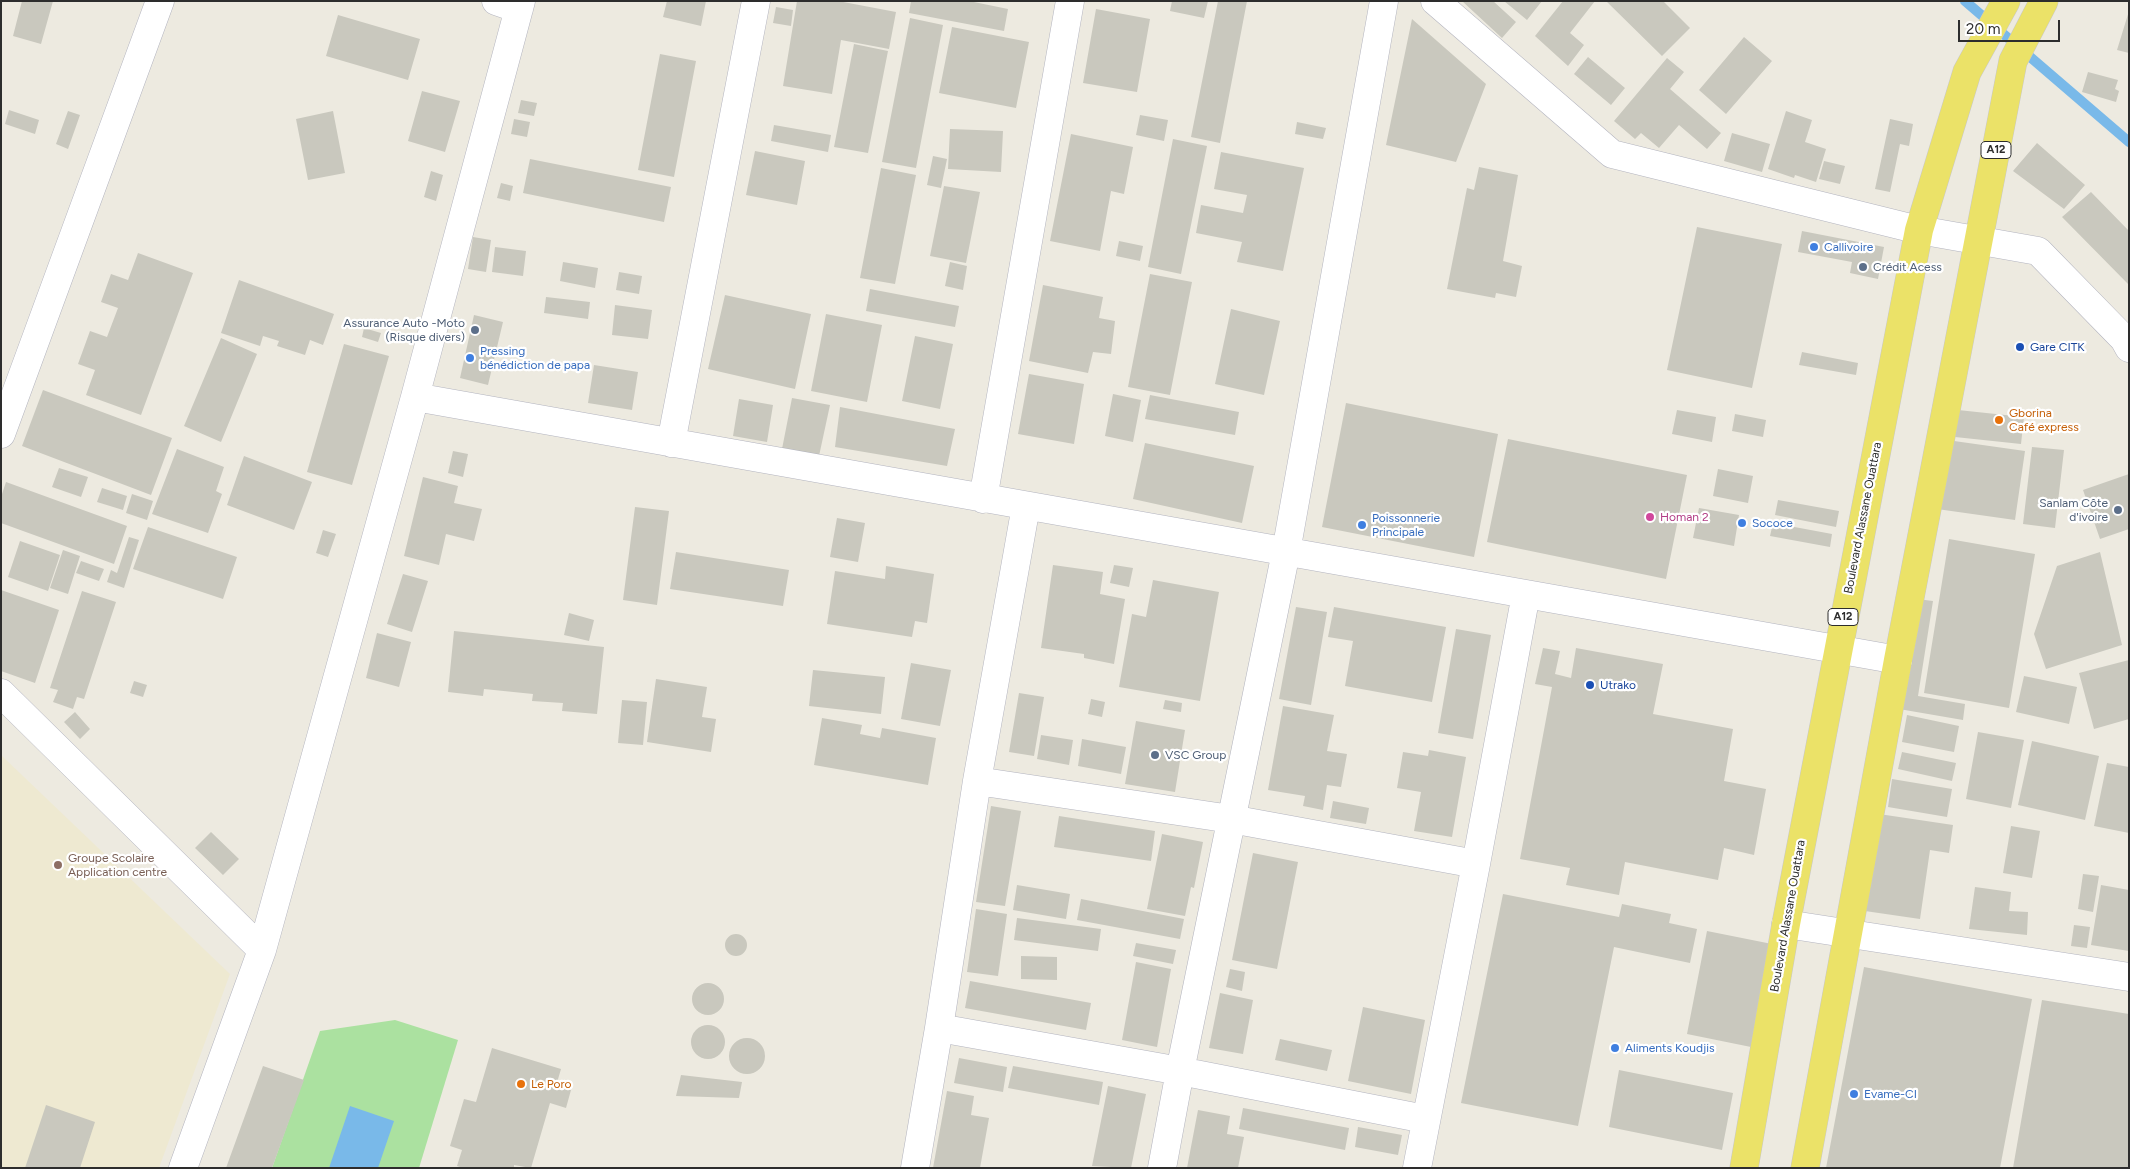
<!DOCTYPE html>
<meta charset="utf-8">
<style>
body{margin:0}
#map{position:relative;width:2130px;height:1169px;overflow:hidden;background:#edeae0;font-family:Figtree,sans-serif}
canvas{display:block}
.frame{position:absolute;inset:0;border:2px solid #2d2d2d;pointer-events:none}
.scale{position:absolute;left:1958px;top:20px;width:102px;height:22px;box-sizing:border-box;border:2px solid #2d2d2d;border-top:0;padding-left:6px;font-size:15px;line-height:18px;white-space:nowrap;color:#2d2d2d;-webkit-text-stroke:4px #fff;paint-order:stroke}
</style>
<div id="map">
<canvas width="2130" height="1169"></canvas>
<div class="frame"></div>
<div class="scale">20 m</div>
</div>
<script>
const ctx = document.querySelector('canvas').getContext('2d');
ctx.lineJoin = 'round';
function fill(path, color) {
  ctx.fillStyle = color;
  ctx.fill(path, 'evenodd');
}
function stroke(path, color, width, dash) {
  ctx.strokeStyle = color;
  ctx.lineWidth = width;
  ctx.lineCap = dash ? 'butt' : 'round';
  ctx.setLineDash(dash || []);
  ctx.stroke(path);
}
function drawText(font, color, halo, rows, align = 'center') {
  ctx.font = font + ' Figtree,sans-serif';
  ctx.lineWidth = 4.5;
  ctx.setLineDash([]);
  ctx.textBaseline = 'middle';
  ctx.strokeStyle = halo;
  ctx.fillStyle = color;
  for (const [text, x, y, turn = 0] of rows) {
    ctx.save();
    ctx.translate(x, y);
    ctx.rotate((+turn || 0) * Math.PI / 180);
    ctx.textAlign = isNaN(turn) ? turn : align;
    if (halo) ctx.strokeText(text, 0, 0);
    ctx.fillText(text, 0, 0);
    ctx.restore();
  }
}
fill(new Path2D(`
 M 1,755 L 230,974 L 159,1168 L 1,1168 Z`), '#eee9d1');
fill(new Path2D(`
 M 395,1020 L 458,1040 L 419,1168 L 272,1168 L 320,1031 Z`), '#abe1a0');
fill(new Path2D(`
 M 350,1106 L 394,1121 L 378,1168 L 329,1168 Z`), '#79b9e9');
stroke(new Path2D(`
 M 1965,1 L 2129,142`), '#79b9e9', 10);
fill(new Path2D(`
 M 22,1 L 53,1 L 41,44 L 13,36 Z
 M 667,1 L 706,1 L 701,26 L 663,17 Z
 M 797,1 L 838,1 L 896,12 L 889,49 L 841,40 L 832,94 L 783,86 Z
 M 911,1 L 969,1 L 1008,9 L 1004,31 L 909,13 Z
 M 1172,1 L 1208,1 L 1204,18 L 1170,11 Z
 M 1218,1 L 1247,1 L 1220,143 L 1191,137 Z
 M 1462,1 L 1493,1 L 1516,22 L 1502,38 Z
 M 1504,1 L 1542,1 L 1527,20 Z
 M 1563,1 L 1595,1 L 1570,33 L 1584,45 L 1568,66 L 1535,36 Z
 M 1606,1 L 1663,1 L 1690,28 L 1662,56 Z
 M 776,7 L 793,10 L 791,26 L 773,23 Z
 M 1096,9 L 1150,19 L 1137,92 L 1083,83 Z
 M 2129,11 L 2129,53 L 2117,50 Z
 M 338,15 L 420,39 L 408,80 L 326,56 Z
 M 910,18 L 943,25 L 916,168 L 882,162 Z
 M 1412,19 L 1486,84 L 1456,162 L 1386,145 Z
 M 952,27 L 1029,42 L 1016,108 L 939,93 Z
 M 1744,37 L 1772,61 L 1726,114 L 1699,90 Z
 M 854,44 L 888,51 L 868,153 L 834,147 Z
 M 660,54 L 696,61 L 674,177 L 638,170 Z
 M 1588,57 L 1625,88 L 1611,105 L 1574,74 Z
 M 1667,58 L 1684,72 L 1670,89 L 1721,133 L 1707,149 L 1679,125 L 1659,148 L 1641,133 L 1635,139 L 1614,121 Z
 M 2088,72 L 2118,80 L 2115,89 L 2119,91 L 2116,102 L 2082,92 Z
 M 422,91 L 460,101 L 445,152 L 408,141 Z
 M 521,100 L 537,103 L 534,116 L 518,113 Z
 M 9,110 L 39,120 L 35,134 L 5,124 Z
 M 68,111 L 80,115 L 68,149 L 56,144 Z
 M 333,111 L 345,173 L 308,180 L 296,119 Z
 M 1786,111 L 1812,120 L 1805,142 L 1826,149 L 1816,182 L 1795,175 L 1794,178 L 1768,169 Z
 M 1140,115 L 1168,120 L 1164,141 L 1136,135 Z
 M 514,119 L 530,122 L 527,137 L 511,134 Z
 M 1890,119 L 1913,124 L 1909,146 L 1900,144 L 1890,192 L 1875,189 Z
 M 1297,122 L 1326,128 L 1323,139 L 1295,134 Z
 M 774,125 L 831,135 L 828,152 L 771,141 Z
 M 950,129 L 1003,131 L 1001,172 L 948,169 Z
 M 1732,133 L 1770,144 L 1762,172 L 1724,161 Z
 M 1071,134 L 1133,147 L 1124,194 L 1111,191 L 1100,251 L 1050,241 Z
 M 1173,139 L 1207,146 L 1181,274 L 1148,267 Z
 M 2037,143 L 2085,185 L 2064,209 L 2013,171 Z
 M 755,151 L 805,161 L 797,205 L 746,195 Z
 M 1221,152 L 1304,168 L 1283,271 L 1237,262 L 1242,242 L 1196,233 L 1201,205 L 1243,213 L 1247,195 L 1214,189 Z
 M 933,156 L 947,159 L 941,188 L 927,185 Z
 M 530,159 L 671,187 L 664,222 L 523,193 Z
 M 1824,161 L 1845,166 L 1840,184 L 1819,179 Z
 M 1479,167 L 1518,175 L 1503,261 L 1522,266 L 1516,297 L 1496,293 L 1495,298 L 1447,289 L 1467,188 L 1474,190 Z
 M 881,168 L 916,175 L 895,284 L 860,278 Z
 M 431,171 L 443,175 L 436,201 L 424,197 Z
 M 501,183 L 513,186 L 510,201 L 497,198 Z
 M 944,186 L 980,192 L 966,263 L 930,256 Z
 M 2091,192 L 2129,231 L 2129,285 L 2062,217 Z
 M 1697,227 L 1782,244 L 1752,388 L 1667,370 Z
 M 1802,231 L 1884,247 L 1878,279 L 1850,273 L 1852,262 L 1798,252 Z
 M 473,237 L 491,240 L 486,272 L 468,269 Z
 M 1119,241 L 1143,246 L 1140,261 L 1116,256 Z
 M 495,247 L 526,251 L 523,276 L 492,272 Z
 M 138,253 L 193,273 L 141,415 L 86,395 L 95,370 L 78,364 L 90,331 L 107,337 L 118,308 L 101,302 L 111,274 L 128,280 Z
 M 563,262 L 598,268 L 595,288 L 560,281 Z
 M 950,262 L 967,266 L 963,290 L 945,286 Z
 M 619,272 L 642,276 L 639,294 L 616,290 Z
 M 1150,274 L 1192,282 L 1170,395 L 1128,387 Z
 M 239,280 L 334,314 L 323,345 L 310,340 L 305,355 L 277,346 L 279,341 L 263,336 L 260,346 L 221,333 Z
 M 1043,285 L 1103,297 L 1099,318 L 1115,321 L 1111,354 L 1093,352 L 1088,373 L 1029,361 Z
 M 870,289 L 959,306 L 955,327 L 866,311 Z
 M 725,295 L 811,314 L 795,389 L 708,369 Z
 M 546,297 L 590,302 L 588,319 L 544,313 Z
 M 615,305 L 652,310 L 648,339 L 612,335 Z
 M 1231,309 L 1280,321 L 1264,395 L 1215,384 Z
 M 826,314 L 882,325 L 867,402 L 811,391 Z
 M 474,315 L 503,322 L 488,385 L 460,378 Z
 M 364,328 L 381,333 L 378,342 L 362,337 Z
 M 915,336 L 953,344 L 940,409 L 902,401 Z
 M 221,338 L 257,354 L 221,442 L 184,426 Z
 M 344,344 L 389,356 L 352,485 L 307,472 Z
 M 1802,352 L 1858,363 L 1856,375 L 1799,365 Z
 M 594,365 L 638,372 L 632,410 L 588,403 Z
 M 1029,374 L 1084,384 L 1074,444 L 1018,434 Z
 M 43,390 L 172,438 L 151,495 L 22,446 Z
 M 1113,394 L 1141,400 L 1133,442 L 1105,436 Z
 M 1150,395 L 1239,412 L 1235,435 L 1145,419 Z
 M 792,398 L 830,405 L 819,456 L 782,449 Z
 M 739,399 L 773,405 L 767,442 L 733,436 Z
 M 1346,403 L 1498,434 L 1474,557 L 1322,527 Z
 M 840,407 L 955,429 L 947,466 L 835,447 Z
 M 1677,410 L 1716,417 L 1712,442 L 1672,434 Z
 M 1958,410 L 2024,417 L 2021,444 L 1955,437 Z
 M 1735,414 L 1766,420 L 1763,437 L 1732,431 Z
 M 1508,439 L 1687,475 L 1666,579 L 1487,542 Z
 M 1947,440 L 2025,451 L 2015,520 L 1937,509 Z
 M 1145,443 L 1254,466 L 1242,523 L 1133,499 Z
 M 2032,447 L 2064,450 L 2055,528 L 2023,524 Z
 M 177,449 L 224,467 L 216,491 L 222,494 L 208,533 L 152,514 Z
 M 453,451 L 468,454 L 463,477 L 448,473 Z
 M 244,456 L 312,482 L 294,530 L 227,505 Z
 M 59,468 L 88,477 L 81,497 L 52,487 Z
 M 1718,469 L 1753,476 L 1748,503 L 1713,496 Z
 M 2129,474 L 2129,529 L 2100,539 L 2083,490 Z
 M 423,477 L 458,486 L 454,503 L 482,509 L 474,541 L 446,534 L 439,565 L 404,556 Z
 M 6,482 L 127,526 L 114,564 L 1,523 L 1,497 Z
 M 102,488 L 127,496 L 123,510 L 97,502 Z
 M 132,494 L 153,501 L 147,520 L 126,513 Z
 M 1778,500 L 1839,511 L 1836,527 L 1775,515 Z
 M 635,507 L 669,511 L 657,605 L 623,600 Z
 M 1699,508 L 1739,515 L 1734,546 L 1693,538 Z
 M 837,518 L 865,523 L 858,562 L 830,557 Z
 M 1773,523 L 1832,534 L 1830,547 L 1770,536 Z
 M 148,527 L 237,557 L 223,599 L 133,569 Z
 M 323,530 L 336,534 L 328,557 L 316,553 Z
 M 129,537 L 139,540 L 124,588 L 107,582 L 111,570 L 117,573 Z
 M 1949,539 L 2035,554 L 2009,708 L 1924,693 Z
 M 20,541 L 60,555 L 48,591 L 8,577 Z
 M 63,550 L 80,556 L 68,594 L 50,588 Z
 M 676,552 L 789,570 L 783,606 L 670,589 Z
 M 2100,552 L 2122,645 L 2046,669 L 2034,634 L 2057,566 Z
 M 81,561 L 104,569 L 99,581 L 76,573 Z
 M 1053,565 L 1103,572 L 1100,594 L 1125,599 L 1114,664 L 1084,658 L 1084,654 L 1041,648 Z
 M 1114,565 L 1133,568 L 1129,587 L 1110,583 Z
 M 886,566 L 934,574 L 927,623 L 915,621 L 912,637 L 827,624 L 835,571 L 885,579 Z
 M 403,574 L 428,581 L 412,632 L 387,624 Z
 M 1153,580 L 1219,592 L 1200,701 L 1119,687 L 1132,614 L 1146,617 Z
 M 1,590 L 59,610 L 35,683 L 1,671 Z
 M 82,591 L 116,602 L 84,699 L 77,697 L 73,709 L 53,702 L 58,690 L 50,688 Z
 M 1917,599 L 1933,601 L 1918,696 L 1965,704 L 1963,720 L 1899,709 Z
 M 1296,607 L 1327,612 L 1311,705 L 1279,699 Z
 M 1334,607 L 1446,627 L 1432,702 L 1345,686 L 1353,641 L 1328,637 Z
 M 569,613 L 594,620 L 589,641 L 564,635 Z
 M 1456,629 L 1491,635 L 1473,739 L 1438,733 Z
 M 454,631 L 604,647 L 597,714 L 562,711 L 563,703 L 532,701 L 533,694 L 484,689 L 483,696 L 448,692 Z
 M 377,633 L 411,642 L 399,687 L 366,678 Z
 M 1543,648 L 1560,651 L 1555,674 L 1571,678 L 1576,648 L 1663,664 L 1653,714 L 1733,729 L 1724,781 L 1766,789 L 1754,855 L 1724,848 L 1718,880 L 1625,862 L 1619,895 L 1566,885 L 1570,868 L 1520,859 L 1552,687 L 1535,684 Z
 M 2129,660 L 2129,719 L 2094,729 L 2079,673 Z
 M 911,663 L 951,670 L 940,726 L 901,719 Z
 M 813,670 L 885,677 L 881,714 L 809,706 Z
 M 2024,676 L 2077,687 L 2069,724 L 2016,712 Z
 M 656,679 L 707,687 L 702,717 L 716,719 L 711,752 L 647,742 Z
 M 134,681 L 147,685 L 143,697 L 130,693 Z
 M 1019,693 L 1044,697 L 1034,756 L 1009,752 Z
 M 1091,699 L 1105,702 L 1102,717 L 1088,714 Z
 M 622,700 L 647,702 L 643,745 L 618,743 Z
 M 1165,700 L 1182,703 L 1181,712 L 1163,709 Z
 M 1283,706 L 1334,715 L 1327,751 L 1347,754 L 1341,787 L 1327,785 L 1323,810 L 1303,806 L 1305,796 L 1268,790 Z
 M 75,712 L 90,729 L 80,739 L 64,722 Z
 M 1907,715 L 1959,726 L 1954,752 L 1902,742 Z
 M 822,718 L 862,725 L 860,734 L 880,738 L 882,728 L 936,738 L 928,785 L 814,765 Z
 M 1136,721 L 1185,730 L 1175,792 L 1125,784 Z
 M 1978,732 L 2024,740 L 2011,808 L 1966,799 Z
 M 1041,735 L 1073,740 L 1069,765 L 1037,759 Z
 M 1082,739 L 1126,747 L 1121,774 L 1078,766 Z
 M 2032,741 L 2099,756 L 2085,820 L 2018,805 Z
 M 1429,750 L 1466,757 L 1452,837 L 1414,831 L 1421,792 L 1397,788 L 1403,752 L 1428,756 Z
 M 1902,752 L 1956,763 L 1952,781 L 1898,769 Z
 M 2107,763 L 2129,767 L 2129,833 L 2094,826 Z
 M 1892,779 L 1952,789 L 1947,817 L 1888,807 Z
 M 1333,801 L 1369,808 L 1366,824 L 1330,818 Z
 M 991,806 L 1021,811 L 1005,906 L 976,902 Z
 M 1879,814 L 1953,825 L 1949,853 L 1930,850 L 1920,919 L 1865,911 Z
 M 1059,816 L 1155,831 L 1151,861 L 1054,847 Z
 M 2011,826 L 2040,831 L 2032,878 L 2003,873 Z
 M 211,832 L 239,859 L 223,875 L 195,848 Z
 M 1162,834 L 1203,842 L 1194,888 L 1191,887 L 1185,916 L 1147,909 Z
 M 1253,853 L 1298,862 L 1277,969 L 1232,960 Z
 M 2083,874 L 2099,876 L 2093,912 L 2078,909 Z
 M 1017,885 L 1070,894 L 1066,919 L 1013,910 Z
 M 2101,885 L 2129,890 L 2129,951 L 2091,945 Z
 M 1975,887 L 2011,892 L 2009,911 L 2028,912 L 2027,935 L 1969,929 Z
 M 1503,894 L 1619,917 L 1622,904 L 1671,914 L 1669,923 L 1697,929 L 1690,963 L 1614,947 L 1578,1126 L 1461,1103 Z
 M 1081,899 L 1184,919 L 1180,939 L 1077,920 Z
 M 976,909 L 1007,914 L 998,976 L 967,972 Z
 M 1017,918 L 1101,929 L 1098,951 L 1014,940 Z
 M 2074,925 L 2090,927 L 2087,948 L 2071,946 Z
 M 1707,931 L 1772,944 L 1751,1047 L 1687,1034 Z
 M725 945a11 11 0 1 1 22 0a11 11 0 1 1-22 0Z
 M 1136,943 L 1176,950 L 1173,964 L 1133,956 Z
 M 1021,956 L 1057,957 L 1057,980 L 1021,979 Z
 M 1136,962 L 1171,969 L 1157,1047 L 1122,1040 Z
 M 1864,967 L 2032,999 L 2000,1168 L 1826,1168 Z
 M 1230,969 L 1245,972 L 1242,991 L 1226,987 Z
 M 970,981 L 1091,1003 L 1086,1030 L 965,1008 Z
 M692 999a16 16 0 1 1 32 0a16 16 0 1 1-32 0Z
 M 1220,993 L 1253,1000 L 1243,1054 L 1209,1048 Z
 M 2042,1000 L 2129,1014 L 2129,1168 L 2013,1168 Z
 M 1363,1007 L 1425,1020 L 1411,1094 L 1348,1081 Z
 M691 1042a17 17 0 1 1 34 0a17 17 0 1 1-34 0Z
 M729 1056a18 18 0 1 1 36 0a18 18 0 1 1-36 0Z
 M 1280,1039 L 1332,1050 L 1327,1071 L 1275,1060 Z
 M 492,1048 L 561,1069 L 556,1086 L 571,1090 L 566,1108 L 550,1103 L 531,1168 L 514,1165 L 514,1168 L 463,1168 L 457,1166 L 462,1150 L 450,1146 L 464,1099 L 476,1102 Z
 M 959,1058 L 1007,1067 L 1003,1092 L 954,1083 Z
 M 263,1066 L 304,1080 L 272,1168 L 226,1168 Z
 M 1013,1066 L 1103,1082 L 1099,1105 L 1008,1088 Z
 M 1619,1070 L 1733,1093 L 1722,1150 L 1609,1127 Z
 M 681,1075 L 742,1082 L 739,1098 L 676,1096 Z
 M 1108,1086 L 1146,1094 L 1131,1168 L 1092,1166 Z
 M 947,1091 L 974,1096 L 971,1115 L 989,1118 L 980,1168 L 933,1168 Z
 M 46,1105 L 95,1122 L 80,1168 L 25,1168 Z
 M 1243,1108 L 1349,1128 L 1345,1150 L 1239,1129 Z
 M 1198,1110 L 1230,1116 L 1227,1134 L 1244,1137 L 1238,1168 L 1187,1168 Z
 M 1358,1127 L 1402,1135 L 1398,1155 L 1355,1147 Z`), '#c9c8be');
const street = new Path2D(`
 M 496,1 L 519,9
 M 1435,1 L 1612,154 L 1919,230 L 2038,251 L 2124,339 L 2129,348
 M 415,397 L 1898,660
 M 1,434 L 160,1
 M 671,443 L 756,1
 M 983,499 L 1070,1
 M 1,693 L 262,950
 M 977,781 L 1231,819 L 1476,864
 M 1786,924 L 2129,977
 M 939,1028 L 1180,1071 L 1425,1119
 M 183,1168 L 262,950 L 415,397 L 521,1
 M 915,1168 L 939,1028 L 977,781 L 1026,506
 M 1162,1168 L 1180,1071 L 1286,552 L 1384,1
 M 1417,1168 L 1476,864 L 1526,594`);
const primary = new Path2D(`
 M 1744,1168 L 1786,924 L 1919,230 L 1967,72 L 2006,1
 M 1805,1168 L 1898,660 L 2013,61 L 2044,1`);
stroke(street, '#b3b4bf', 29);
stroke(primary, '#c8c8c8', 29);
stroke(street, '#fff', 28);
stroke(primary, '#ebe268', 28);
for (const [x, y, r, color] of [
 [1814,247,5,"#3f7fe0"],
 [1863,267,5,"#5c6f8a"],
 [475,330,5,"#5c6f8a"],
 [2020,347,5,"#1a4fb4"],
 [470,358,5,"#3f7fe0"],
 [1999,420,5,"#e8710a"],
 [2118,510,5,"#5c6f8a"],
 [1650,517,5,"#d1479c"],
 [1742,523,5,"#3f7fe0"],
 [1362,525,5,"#3f7fe0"],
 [1590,685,5,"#1a4fb4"],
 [1155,755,5,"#5c6f8a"],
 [58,865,5,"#8d6e63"],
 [1615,1048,5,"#3f7fe0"],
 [521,1084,5,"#e8710a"],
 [1854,1094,5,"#3f7fe0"]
]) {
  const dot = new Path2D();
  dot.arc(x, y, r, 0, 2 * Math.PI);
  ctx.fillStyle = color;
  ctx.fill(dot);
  stroke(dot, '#fff', 2);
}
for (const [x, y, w] of [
 [1996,150,30],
 [1843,617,30]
]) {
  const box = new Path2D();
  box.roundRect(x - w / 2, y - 8.5, w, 17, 4);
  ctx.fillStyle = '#fff';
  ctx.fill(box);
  stroke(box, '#2d2d2d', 1);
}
drawText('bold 11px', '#2d2d2d', null, [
 ["A12",1996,150],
 ["A12",1843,617]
]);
drawText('12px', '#366cbe', '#fff', [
 ["Callivoire",1824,247],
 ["Pressing",480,351],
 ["bénédiction de papa",480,365],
 ["Poissonnerie",1372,518],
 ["Principale",1372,532],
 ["Sococe",1752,523],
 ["Aliments Koudjis",1625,1048],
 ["Evame-CI",1864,1094]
], 'left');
drawText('12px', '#4e5e75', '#fff', [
 ["Crédit Acess",1873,267],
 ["Assurance Auto -Moto",465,323,"right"],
 ["(Risque divers)",465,337,"right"],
 ["Sanlam Côte",2108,503,"right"],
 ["d'ivoire",2108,517,"right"],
 ["VSC Group",1165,755]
], 'left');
drawText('12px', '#164399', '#fff', [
 ["Gare CITK",2030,347],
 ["Utrako",1600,685]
], 'left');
drawText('12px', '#c56008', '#fff', [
 ["Gborina",2009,413],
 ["Café express",2009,427],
 ["Le Poro",531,1084]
], 'left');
drawText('12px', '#b23c85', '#fff', [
 ["Homan 2",1660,517]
], 'left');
drawText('12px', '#2d2d2d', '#fff', [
 ["Boulevard Alassane Ouattara",1863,518,-79],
 ["Boulevard Alassane Ouattara",1788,916,-80]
]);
drawText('12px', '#785e54', '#fff', [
 ["Groupe Scolaire",68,858],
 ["Application centre",68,872]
], 'left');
</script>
